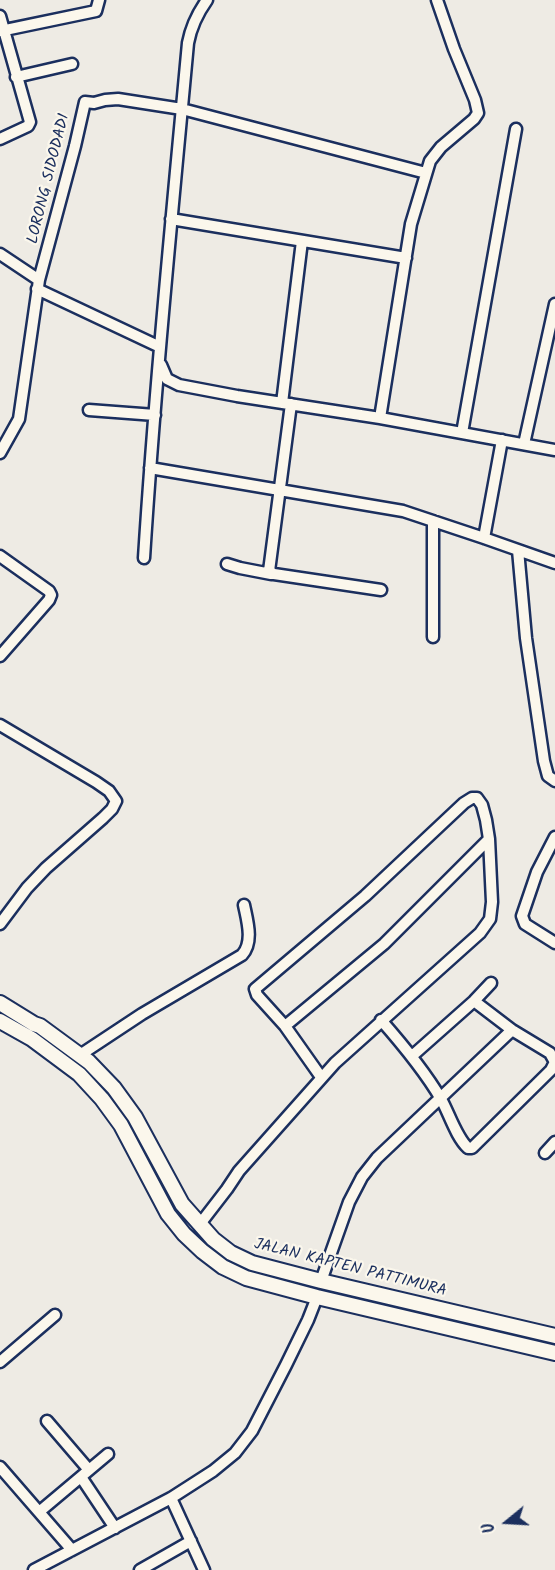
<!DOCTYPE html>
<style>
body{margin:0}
#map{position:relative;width:555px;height:1570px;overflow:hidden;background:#eeebe4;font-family:Kalam,sans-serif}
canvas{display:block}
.north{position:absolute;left:477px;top:1492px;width:60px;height:60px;-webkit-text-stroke:4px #fbf7ec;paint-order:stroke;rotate:252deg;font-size:16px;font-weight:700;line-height:24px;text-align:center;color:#1b2f5e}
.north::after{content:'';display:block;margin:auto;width:21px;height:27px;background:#1b2f5e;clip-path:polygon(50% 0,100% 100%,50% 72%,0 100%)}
</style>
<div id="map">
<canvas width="555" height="1570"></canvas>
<div class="north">U</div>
</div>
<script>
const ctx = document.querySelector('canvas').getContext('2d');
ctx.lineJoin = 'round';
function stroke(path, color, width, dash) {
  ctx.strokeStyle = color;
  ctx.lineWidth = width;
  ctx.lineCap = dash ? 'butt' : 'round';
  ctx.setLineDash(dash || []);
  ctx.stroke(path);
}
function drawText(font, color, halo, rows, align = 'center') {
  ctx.font = font + ' Kalam,sans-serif';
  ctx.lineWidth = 4.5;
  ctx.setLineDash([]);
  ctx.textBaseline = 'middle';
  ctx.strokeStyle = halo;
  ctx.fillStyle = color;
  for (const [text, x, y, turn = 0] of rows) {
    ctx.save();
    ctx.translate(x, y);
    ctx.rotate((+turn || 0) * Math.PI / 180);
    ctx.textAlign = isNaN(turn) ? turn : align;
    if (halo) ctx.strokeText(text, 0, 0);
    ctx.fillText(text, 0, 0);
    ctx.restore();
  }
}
const minor = new Path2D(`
 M 0,16 L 30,122 L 28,126 L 0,139
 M 0,31 L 96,11 L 99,0
 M 16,77 L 72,64
 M 171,219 L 406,258
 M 0,254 L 39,280
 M 37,289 L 160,347
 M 161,365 L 167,379 L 179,385 L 237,396 L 380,418 L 555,450
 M 282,403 L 302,241
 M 291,404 L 269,571 L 274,574 L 381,590
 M 89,410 L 155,415
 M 380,418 L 411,224 L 430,161 L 441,147 L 474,119 L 478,113 L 475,100 L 454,49 L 437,0
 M 462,433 L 516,129
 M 524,444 L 555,304
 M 0,453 L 19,419 L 39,280 L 75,146 L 85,102 L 94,103 L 105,100 L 118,99 L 182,109 L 426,173
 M 150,468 L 403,511 L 484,538 L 555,563
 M 484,538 L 502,440
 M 518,550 L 526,638 L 544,761 L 548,776 L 555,781
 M 0,556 L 49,591 L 51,595 L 49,600 L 0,656
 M 144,558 C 155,386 172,215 188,43 C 191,27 197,14 207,0
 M 227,564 L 240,568 L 271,574
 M 433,637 L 433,521
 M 0,725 L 96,782 L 109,791 L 116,801 L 112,809 L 103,818 L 46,868 L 27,888 L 0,924
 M 555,837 L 537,872 L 522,916 L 525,924 L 555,943
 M 474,1001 L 512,1030 L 550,1053 L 555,1062
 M 381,1020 C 403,1045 424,1070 441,1099 C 449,1113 456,1137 468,1148 L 472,1148 L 551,1070 L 555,1062
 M 285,1026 L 384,944 L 489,839
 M 80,1055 L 142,1014 L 242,955 C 254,942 247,920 244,905
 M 412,1056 L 474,1001 L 491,983
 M 545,1153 L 555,1142
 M 200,1224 L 227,1189 L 239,1171 L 335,1063 L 480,933 L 490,919 L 492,902 L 489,839 L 486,820 L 482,805 L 477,798 L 472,798 L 464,803 L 365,896 L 255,989 L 257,995 L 285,1026 L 321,1077
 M 321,1281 L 349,1202 L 362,1177 L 377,1158 L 512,1030
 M 0,1362 L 55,1315
 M 47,1421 L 89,1470
 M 0,1467 L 72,1550
 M 81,1477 L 115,1528
 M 171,1498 L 204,1570
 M 39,1512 L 108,1454
 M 34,1570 L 171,1498 L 213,1471 L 235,1453 L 252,1431 L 286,1365 L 308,1320 L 317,1297
 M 140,1570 L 191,1541`);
const major = new Path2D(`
 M 0,1003 L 34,1024 L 40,1026 L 89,1062 L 114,1088 L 135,1117 L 182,1204 L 213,1239 L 231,1253 L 252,1263 L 321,1281 L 555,1336
 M 0,1021 L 32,1039 L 79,1074 L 102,1099 L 121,1125 L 168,1214 L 184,1234 L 202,1251 L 223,1267 L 246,1278 L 317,1297 L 555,1353`);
stroke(minor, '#1b2f5e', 15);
stroke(major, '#1b2f5e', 18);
stroke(minor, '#fbf7ec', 10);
stroke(major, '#fbf7ec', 14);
drawText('16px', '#1b2f5e', '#fbf7ec', [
 ["LORONG SIDODADI",50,179,-76],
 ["JALAN KAPTEN PATTIMURA",350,1269,14]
]);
</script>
